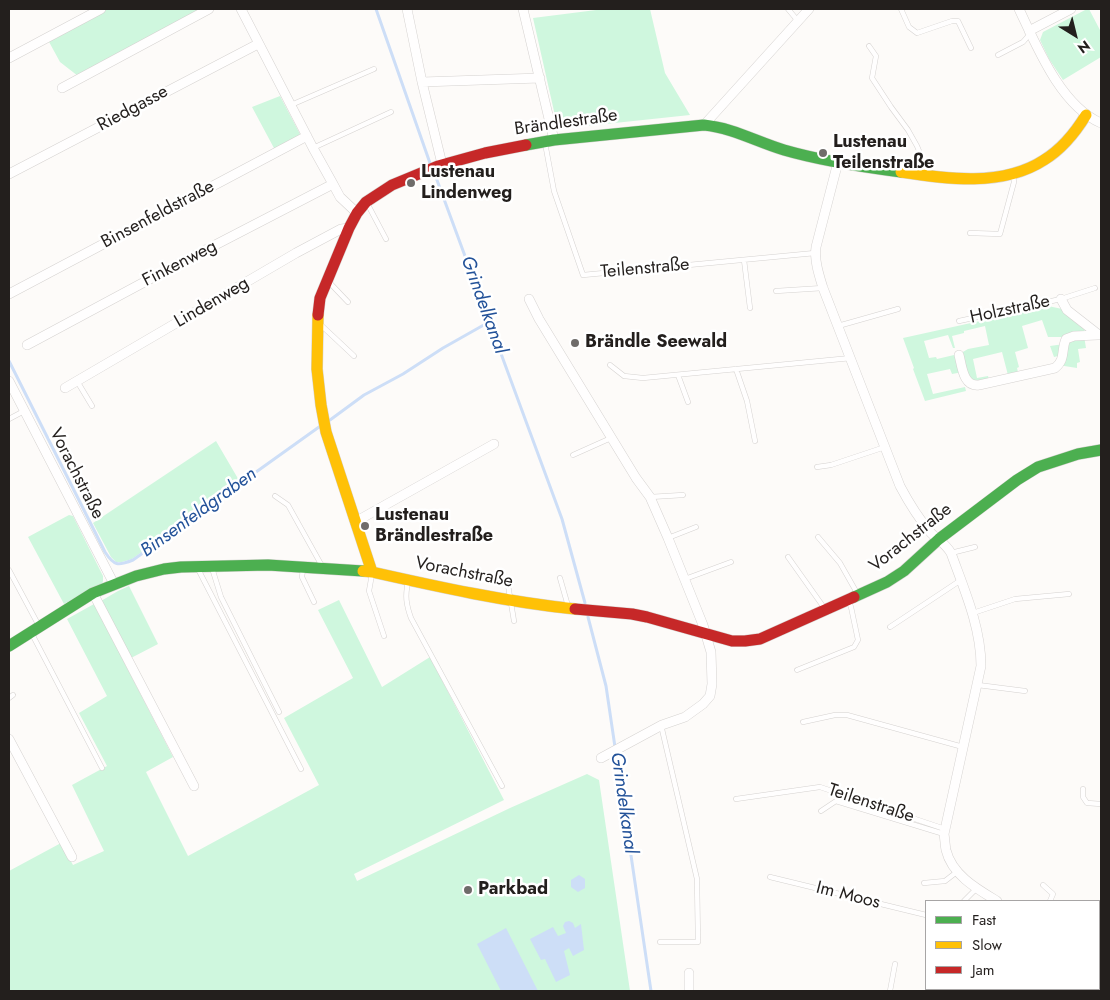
<!DOCTYPE html>
<meta charset="utf-8">
<style>
body{margin:0}
#map{position:relative;width:1110px;height:1000px;overflow:hidden;background:#fdfbf9;font-family:Jost,sans-serif}
canvas{display:block}
.frame{position:absolute;inset:0;border:10px solid #231f1d;pointer-events:none}
.legend{position:absolute;left:925px;top:900px;width:175px;height:90px;box-sizing:border-box;background:#fff;border:1px solid #a7a5a5;margin:0;padding:6px 9px;list-style:none;font-size:15px;color:#231f1d}
.legend li{display:flex;align-items:center;gap:10px;height:25px}
.legend b{width:25px;border:1px solid #a7a5a5}
.north{position:absolute;left:1050px;top:10px;width:50px;height:50px;-webkit-text-stroke:4px #fff;paint-order:stroke;rotate:144deg;font-size:14px;font-weight:700;line-height:20px;text-align:center;color:#231f1d}
.north::after{content:'';display:block;margin:auto;width:18px;height:22px;background:#231f1d;clip-path:polygon(50% 0,100% 100%,50% 72%,0 100%)}
</style>
<div id="map">
<canvas width="1110" height="1000"></canvas>
<div class="frame"></div>
<ul class="legend">
<li><b style="height:6px;background:#4caf50"></b>Fast</li>
<li><b style="height:6px;background:#ffc107"></b>Slow</li>
<li><b style="height:6px;background:#c62828"></b>Jam</li>
</ul>
<div class="north">N</div>
</div>
<script>
const ctx = document.querySelector('canvas').getContext('2d');
ctx.lineJoin = 'round';
function fill(path, color) {
  ctx.fillStyle = color;
  ctx.fill(path, 'evenodd');
}
function stroke(path, color, width, dash) {
  ctx.strokeStyle = color;
  ctx.lineWidth = width;
  ctx.lineCap = dash ? 'butt' : 'round';
  ctx.setLineDash(dash || []);
  ctx.stroke(path);
}
function drawText(font, color, halo, rows, align = 'center') {
  ctx.font = font + ' Jost,sans-serif';
  ctx.lineWidth = 5;
  ctx.setLineDash([]);
  ctx.textBaseline = 'middle';
  ctx.strokeStyle = halo;
  ctx.fillStyle = color;
  for (const [text, x, y, turn = 0] of rows) {
    ctx.save();
    ctx.translate(x, y);
    ctx.rotate((+turn || 0) * Math.PI / 180);
    ctx.textAlign = isNaN(turn) ? turn : align;
    if (halo) ctx.strokeText(text, 0, 0);
    ctx.fillText(text, 0, 0);
    ctx.restore();
  }
}
fill(new Path2D(`
 M 107,9 L 202,9 L 78,76 L 60,62 L 48,40 Z
 M 604,9 L 650,9 L 665,73 L 690,115 L 558,129 L 533,18 Z
 M 1087,9 L 1089,9 L 1101,32 L 1101,57 L 1063,80 L 1049,59 L 1040,40 L 1043,32 Z
 M 280,96 L 300,134 L 297,139 L 275,150 L 252,107 Z
 M 1048,306 L 1067,310 L 1085,326 L 1084,336 L 1086,348 L 1078,349 L 1080,362 L 1077,363 L 1077,368 L 1058,365 L 1063,355 L 1054,357 L 1050,346 L 1064,344 L 1069,337 L 1048,337 L 1042,320 L 1022,326 L 1028,348 L 1015,352 L 1019,367 L 1017,368 L 1019,376 L 1009,379 L 1002,352 L 973,359 L 977,378 L 988,376 L 990,383 L 979,385 L 963,372 L 952,374 L 950,369 L 927,374 L 933,394 L 965,387 L 966,391 L 925,401 L 913,369 L 914,368 L 903,338 ZM 985,326 L 989,345 L 968,349 L 956,356 L 954,355 L 937,359 L 936,357 L 929,358 L 924,341 L 948,335 L 953,348 L 955,348 L 952,336 L 964,333 L 964,331 Z
 M 216,441 L 240,482 L 132,559 L 122,562 L 116,562 L 111,557 L 93,523 Z
 M 69,515 L 73,516 L 103,576 L 103,581 L 102,584 L 64,604 L 28,537 Z
 M 129,586 L 158,644 L 131,658 L 101,601 L 118,591 Z
 M 339,600 L 382,687 L 430,657 L 504,800 L 354,874 L 357,881 L 510,808 L 587,774 L 599,780 L 630,991 L 9,991 L 9,871 L 61,843 L 73,865 L 104,851 L 72,785 L 107,766 L 79,713 L 107,696 L 67,619 L 94,604 L 173,757 L 146,772 L 188,856 L 319,785 L 284,718 L 353,678 L 318,610 Z`), '#cff7de');
fill(new Path2D(`
 M 579,875 L 585,879 L 585,888 L 578,892 L 571,887 L 571,880 Z
 M 569,921 L 573,923 L 575,928 L 581,924 L 584,950 L 573,956 L 569,948 L 564,951 L 570,975 L 556,982 L 545,959 L 541,960 L 530,939 L 553,927 L 558,936 L 566,933 L 563,926 L 565,922 Z
 M 506,928 L 538,991 L 501,991 L 477,944 Z`), '#cddef7');
stroke(new Path2D(`
 M 376,9 L 431,166
 M 434,172 L 562,519 L 585,603
 M 9,361 L 105,552 C 114,566 118,566 133,560 L 319,427
 M 330,420 L 364,395 L 403,374 L 443,348 L 489,322
 M 588,617 L 606,686 L 651,991`), '#cddef7', 3);
const lane = new Path2D(`
 M 788,9 L 798,21
 M 901,9 L 909,27 L 917,33 L 952,21 L 958,21 L 971,48
 M 869,46 L 876,56 L 872,78 L 891,107 L 908,130 L 917,146 L 922,158 L 926,174
 M 998,55 L 1023,42 L 1030,34
 M 291,105 L 374,69
 M 545,143 L 554,191 L 583,275 L 815,253
 M 313,148 L 391,112
 M 367,203 L 386,239
 M 970,233 L 1000,234 L 1014,182 L 1013,175
 M 744,260 L 750,308
 M 328,281 L 348,302
 M 776,291 L 823,288
 M 959,321 L 1061,299 L 1095,288
 M 319,325 L 322,326 L 354,356
 M 838,326 L 898,309
 M 610,365 L 624,376 L 643,378 L 851,358
 M 736,369 L 747,401 L 755,441
 M 678,375 L 688,402
 M 77,381 L 92,406
 M 9,419 L 24,411
 M 573,455 L 611,438
 M 817,467 L 831,465 L 885,447
 M 275,496 L 288,505 L 322,566
 M 650,497 L 683,495
 M 818,537 L 840,563 L 857,593
 M 668,538 L 696,527
 M 951,553 L 975,547
 M 788,557 L 825,609
 M 212,568 L 221,597 L 279,712
 M 198,569 L 301,769
 M 303,569 L 302,577 L 314,602
 M 9,570 L 39,626
 M 372,574 L 369,591 L 384,636
 M 560,578 L 568,606
 M 507,579 L 514,621
 M 685,579 L 731,562
 M 408,582 C 405,596 406,604 411,618 L 502,786
 M 973,613 L 1015,599 L 1069,594
 M 890,627 L 961,580
 M 32,634 L 102,768
 M 797,670 L 854,647 L 858,640 L 851,607 L 848,600
 M 978,685 L 1025,691
 M 9,698 L 13,695
 M 803,722 L 835,715 L 847,715 L 963,747
 M 1083,789 L 1083,797 L 1087,803 L 1101,804
 M 736,799 L 820,787 L 945,829
 M 821,811 L 836,801 L 944,834
 M 770,877 L 926,915
 M 924,883 L 945,881 L 958,871
 M 1043,885 L 1053,894 L 1050,901
 M 964,901 L 976,889
 M 660,942 L 698,942 L 697,879 L 661,725
 M 1099,949 L 1101,941
 M 890,991 L 895,964`);
const street = new Path2D(`
 M 241,9 L 313,148 L 333,184 L 340,197 L 357,213
 M 407,9 L 422,82 L 442,164
 M 523,9 L 554,140
 M 1019,9 C 1037,47 1061,106 1101,123
 M 1029,31 L 1071,9
 M 9,58 L 101,9
 M 422,82 L 540,78
 M 62,88 L 209,9
 M 704,125 L 809,9
 M 838,162 L 816,247 C 814,260 819,275 823,288 L 900,486 C 909,503 919,519 931,533 C 939,541 945,543 951,553 C 964,589 981,627 981,666 L 944,834 C 945,840 945,845 946,850 C 952,875 977,889 997,901
 M 9,174 L 258,44
 M 9,294 L 307,136
 M 529,299 L 539,319 L 636,478 L 650,497 L 668,538 L 703,625 L 711,652 L 712,684 L 710,696 L 703,704 L 685,717 L 662,725 L 601,758
 M 1061,299 L 1067,310 L 1099,335
 M 27,345 L 163,272 L 333,184
 M 959,355 C 962,366 963,387 979,385 L 1055,368 C 1066,359 1061,350 1066,339 L 1074,336 L 1098,335
 M 9,381 L 114,584
 M 65,388 L 296,253 L 341,229 L 349,228
 M 355,522 L 494,444
 M 93,593 L 194,786
 M 9,739 L 72,857
 M 1099,980 L 1101,979
 M 1037,989 L 1039,991
 M 689,991 L 689,973
 M 1062,991 L 1070,989`);
const fast = new Path2D(`
 M 526,145 L 554,140 L 704,125 C 733,128 757,142 784,150 C 822,161 862,167 901,172
 M 854,597 L 887,582 L 904,571 L 939,539 L 1017,480 L 1038,467 L 1078,454 L 1101,450
 M 9,646 L 93,593 L 136,576 L 164,569 L 181,567 L 268,565 L 363,571`);
const slow = new Path2D(`
 M 901,172 C 946,179 1003,187 1044,160 C 1062,149 1075,133 1086,115
 M 318,315 L 317,369 L 321,405 L 326,432 L 372,572
 M 363,571 L 372,572 C 439,587 507,602 575,609`);
const jam = new Path2D(`
 M 318,315 L 320,298 L 349,228 L 357,213 L 366,202 L 392,185 L 438,166 L 485,153 L 526,145
 M 575,609 L 632,614 L 647,617 L 732,641 L 745,641 L 760,639 L 854,597`);
stroke(lane, '#d5d2d0', 5.5);
stroke(street, '#d5d2d0', 10);
stroke(fast, '#d5d2d0', 12);
stroke(slow, '#d5d2d0', 12);
stroke(jam, '#d5d2d0', 12);
stroke(lane, '#fffefe', 4.5);
stroke(street, '#fffefe', 9);
stroke(fast, '#4caf50', 11);
stroke(slow, '#ffc107', 11);
stroke(jam, '#c62828', 11);
for (const [x, y, r, color] of [
 [823,153,5,"#6f6c6a"],
 [411,183,5,"#6f6c6a"],
 [575,343,5,"#6f6c6a"],
 [365,526,5,"#6f6c6a"],
 [468,890,5,"#6f6c6a"]
]) {
  const dot = new Path2D();
  dot.arc(x, y, r, 0, 2 * Math.PI);
  ctx.fillStyle = color;
  ctx.fill(dot);
  stroke(dot, '#fff', 2);
}
drawText('18px', '#231f1d', '#fff', [
 ["Riedgasse",133,109,-28],
 ["Brändlestraße",566,123,-8],
 ["Binsenfeldstraße",158,215,-28],
 ["Finkenweg",180,264,-27],
 ["Teilenstraße",645,269,-5],
 ["Lindenweg",212,303,-30],
 ["Holzstraße",1010,310,-12],
 ["Vorachstraße",76,474,63],
 ["Vorachstraße",911,538,-38],
 ["Vorachstraße",464,573,11],
 ["Teilenstraße",871,804,18],
 ["Im Moos",848,896,14]
]);
drawText('bold 18px', '#231f1d', '#fff', [
 ["Lustenau",833,143],
 ["Teilenstraße",833,164],
 ["Lustenau",421,173],
 ["Lindenweg",421,194],
 ["Brändle Seewald",585,343],
 ["Lustenau",375,516],
 ["Brändlestraße",375,537],
 ["Parkbad",478,890]
], 'left');
drawText('italic 19px', '#235299', '#fff', [
 ["Grindelkanal",483,305,70],
 ["Binsenfeldgraben",199,513,-36],
 ["Grindelkanal",623,803,82]
]);
</script>
